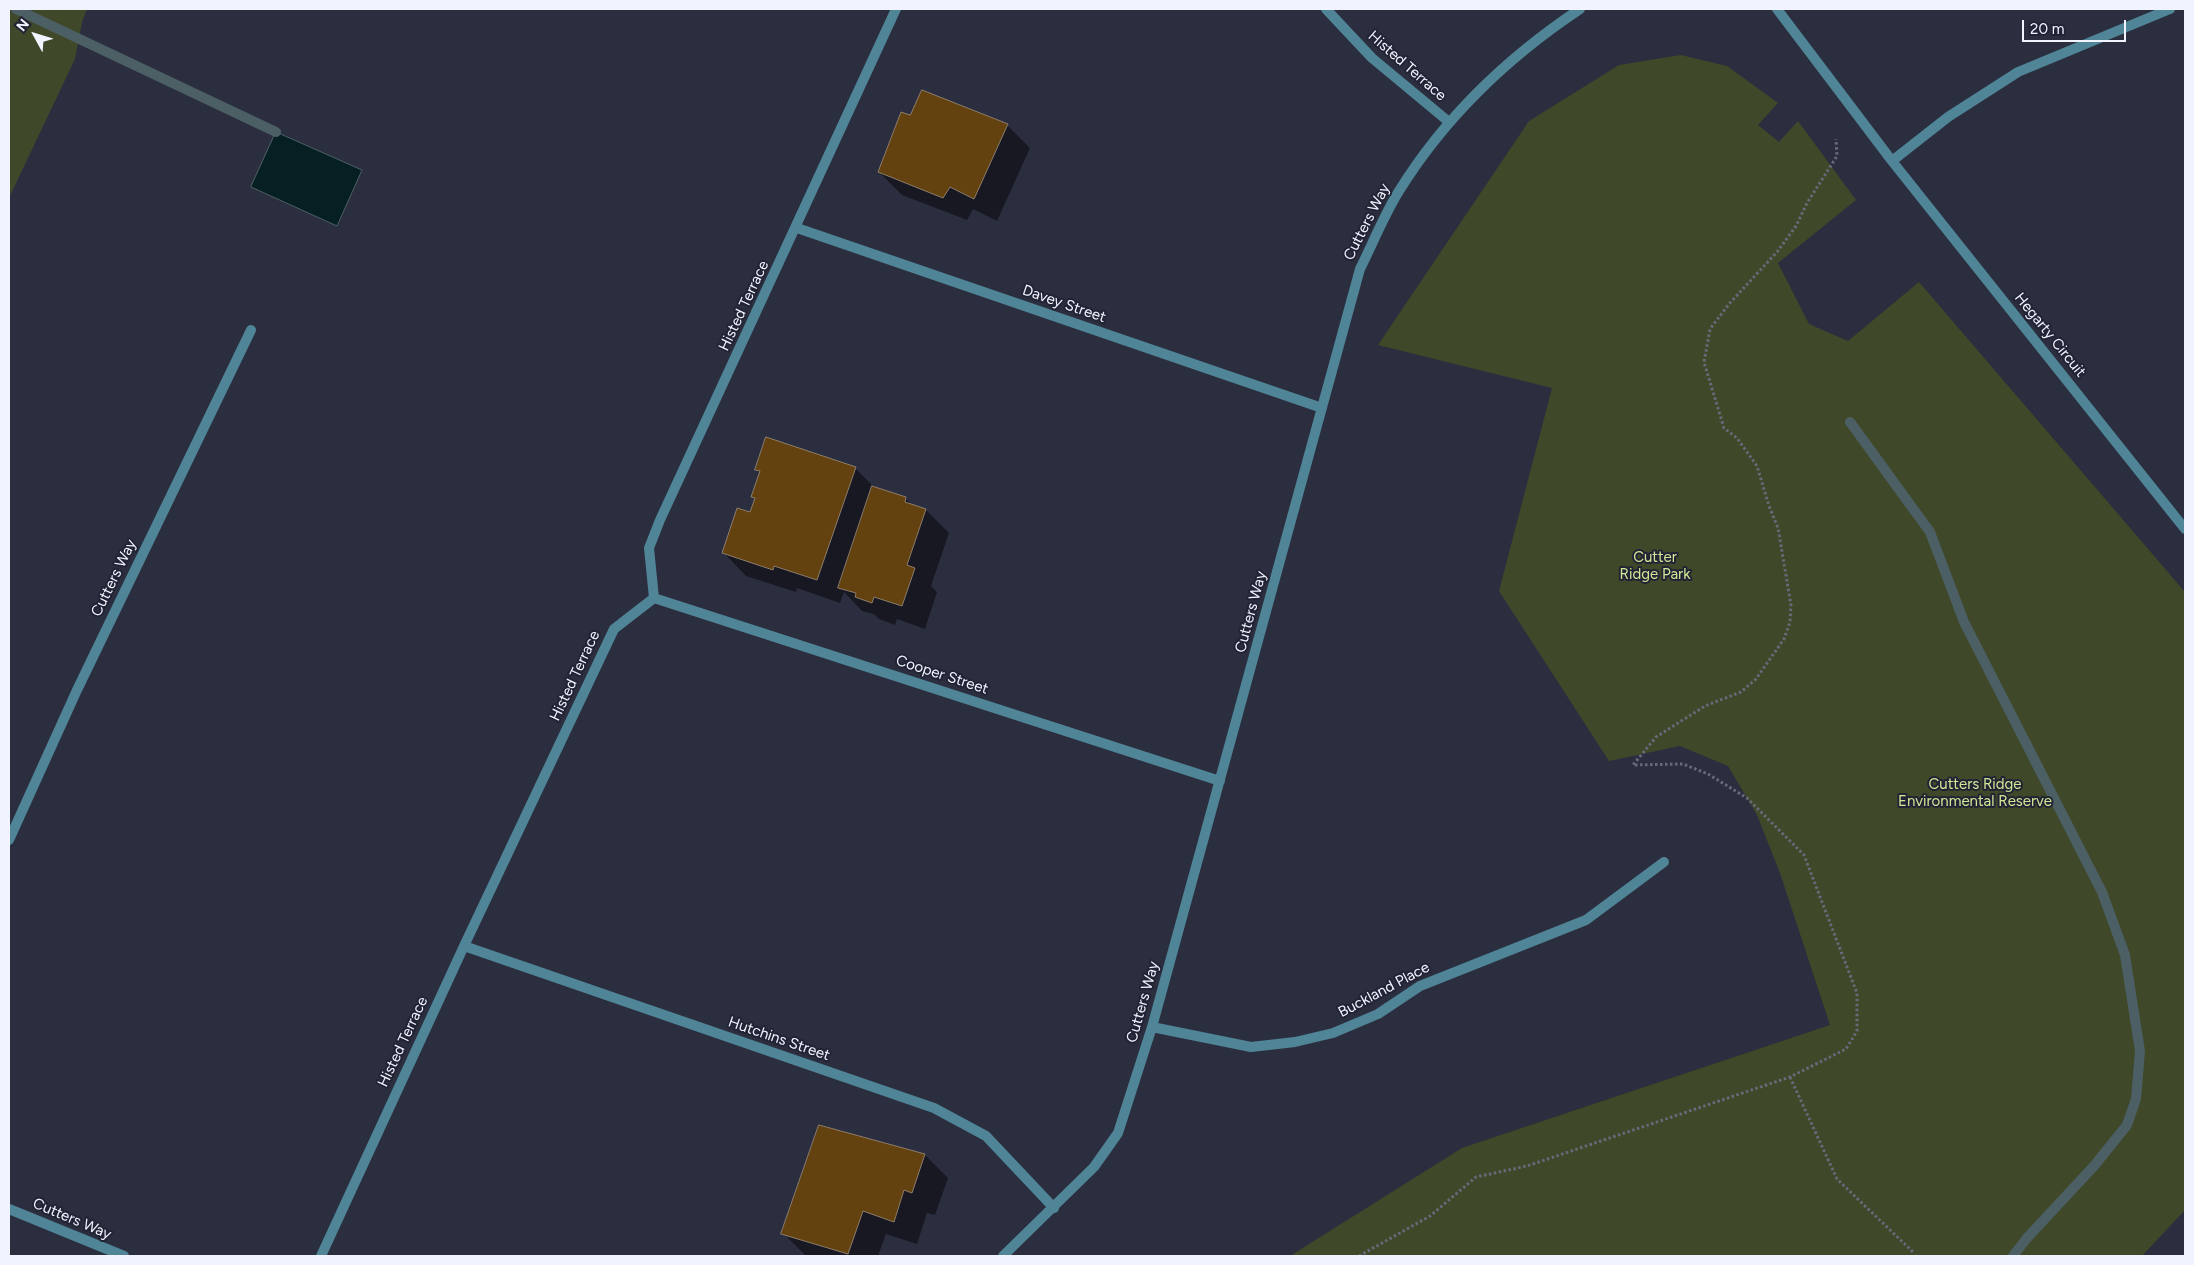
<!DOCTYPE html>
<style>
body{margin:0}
#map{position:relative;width:2194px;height:1265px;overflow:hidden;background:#2b2e3f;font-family:Figtree,sans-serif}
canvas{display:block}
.frame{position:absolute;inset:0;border:10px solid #f1f3ff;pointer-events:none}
.north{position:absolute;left:10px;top:10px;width:50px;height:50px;-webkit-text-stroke:4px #222435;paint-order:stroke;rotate:309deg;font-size:14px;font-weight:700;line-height:20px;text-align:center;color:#f1f3ff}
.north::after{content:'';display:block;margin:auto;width:18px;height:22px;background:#f1f3ff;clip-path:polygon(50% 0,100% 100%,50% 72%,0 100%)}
.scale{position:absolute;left:2022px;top:20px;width:104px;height:22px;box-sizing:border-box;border:2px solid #f1f3ff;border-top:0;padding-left:6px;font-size:15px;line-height:18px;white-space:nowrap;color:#f1f3ff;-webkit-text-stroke:4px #222435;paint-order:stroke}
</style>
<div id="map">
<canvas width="2194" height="1265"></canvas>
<div class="frame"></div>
<div class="north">N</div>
<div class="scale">20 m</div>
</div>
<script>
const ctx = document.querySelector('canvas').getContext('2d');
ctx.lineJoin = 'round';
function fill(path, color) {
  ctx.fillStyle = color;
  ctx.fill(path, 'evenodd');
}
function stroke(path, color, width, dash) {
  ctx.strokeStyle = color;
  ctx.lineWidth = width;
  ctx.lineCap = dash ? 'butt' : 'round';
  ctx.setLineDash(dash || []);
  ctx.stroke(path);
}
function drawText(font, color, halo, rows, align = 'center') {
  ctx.font = font + ' Figtree,sans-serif';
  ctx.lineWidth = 4;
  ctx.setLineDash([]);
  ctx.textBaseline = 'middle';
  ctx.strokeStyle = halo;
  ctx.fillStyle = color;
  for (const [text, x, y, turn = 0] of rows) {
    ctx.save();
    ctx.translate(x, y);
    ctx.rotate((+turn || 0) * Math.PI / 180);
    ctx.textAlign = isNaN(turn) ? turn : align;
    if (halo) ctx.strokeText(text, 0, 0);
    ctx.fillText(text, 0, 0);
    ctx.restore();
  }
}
fill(new Path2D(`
 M 9,9 L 87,9 L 82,22 L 75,59 L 9,198 Z
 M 1681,55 L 1727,66 L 1778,103 L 1758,125 L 1779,142 L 1798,121 L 1856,200 L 1778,263 L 1809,324 L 1848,341 L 1919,282 L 2185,592 L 2185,1210 L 2142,1256 L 1290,1256 L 1462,1148 L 1830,1025 L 1780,873 L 1757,815 L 1728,766 L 1680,746 L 1609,761 L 1499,591 L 1552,388 L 1378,345 L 1529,121 L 1619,65 Z`), '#3f4829');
const water = new Path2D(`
 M 276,132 L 362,170 L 337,226 L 251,187 Z`);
fill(water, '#061f23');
stroke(water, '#4c5f65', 1);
fill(new Path2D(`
 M 911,116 L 1007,125 L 1030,148 L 997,221 L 973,209 L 967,220 L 902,195 L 879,172 Z
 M 855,468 L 875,488 L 905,498 L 913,506 L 926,510 L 949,533 L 931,586 L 937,592 L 925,629 L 897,619 L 895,625 L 879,619 L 874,614 L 862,611 L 844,592 L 840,603 L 797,588 L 796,592 L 746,576 L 723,552 L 751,513 L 756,500 L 753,497 L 761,474 L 756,470 Z
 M 925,1155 L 948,1178 L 935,1215 L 927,1213 L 917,1244 L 886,1234 L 878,1256 L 806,1256 L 783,1233 Z`), '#0007');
stroke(new Path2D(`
 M 16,9 L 276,132
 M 1850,422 L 1930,532 L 1964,622 L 2102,892 L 2125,955 L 2140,1051 L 2136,1099 L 2127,1125 L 2094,1166 L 2027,1238 L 2013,1256`), '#4c5f65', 10);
const building = new Path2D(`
 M 922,90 L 1008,124 L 974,199 L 950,187 L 943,198 L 878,172 L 901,112 L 910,115 Z
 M 766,437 L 856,467 L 817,580 L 774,566 L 773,570 L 722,553 L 737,508 L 750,512 L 755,498 L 751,497 L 760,471 L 755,470 Z
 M 872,486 L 906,497 L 905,502 L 926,509 L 907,565 L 915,568 L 902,606 L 874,597 L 872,603 L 855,597 L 856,593 L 838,588 Z
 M 819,1125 L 925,1154 L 912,1193 L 904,1190 L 894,1222 L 863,1211 L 848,1254 L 781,1234 Z`);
fill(building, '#64420f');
stroke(building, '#8c7d6c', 1);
stroke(new Path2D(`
 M 1790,1077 L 1837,1179 L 1913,1252
 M 1359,1256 L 1430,1216 L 1476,1177 L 1527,1166 L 1790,1077 L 1846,1049 L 1857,1031 L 1857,993 L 1804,855 L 1747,798 L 1708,774 L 1683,764 L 1633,765 L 1656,737 L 1705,706 L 1741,692 L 1756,679 L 1784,639 L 1790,622 L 1791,605 L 1778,528 L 1769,506 L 1757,466 L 1737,438 L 1724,428 L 1704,362 L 1710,329 L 1729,304 L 1777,252 L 1796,226 L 1807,203 L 1837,156 L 1836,139`), '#676a79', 3, [2.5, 2.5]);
stroke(new Path2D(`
 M 1326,9 L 1372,58 L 1449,122
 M 1777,9 L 1892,161 L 2185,529
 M 1892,161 L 1948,117 L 2018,72 L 2170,9
 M 797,228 L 1322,408
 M 654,598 L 1220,781
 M 9,840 L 77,690 L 251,330
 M 464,946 L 934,1108 L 986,1136 L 1054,1208
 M 1152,1027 L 1251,1047 L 1295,1042 L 1333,1033 L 1378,1014 L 1420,986 L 1586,920 L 1664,862
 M 9,1209 L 124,1256
 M 321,1256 L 464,946 L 614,629 L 654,598 L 649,548 L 660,520 L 896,9
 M 1003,1256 L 1094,1167 L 1118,1133 L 1152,1027 L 1360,269 C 1373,243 1384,215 1399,191 C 1445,117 1508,57 1580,9`), '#4f8596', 10);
drawText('15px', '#f1f3ff', '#222435', [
 ["Histed Terrace",1407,66,41],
 ["Cutters Way",1367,222,-63],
 ["Davey Street",1064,304,19],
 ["Histed Terrace",744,306,-65],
 ["Hegarty Circuit",2050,335,51],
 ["Cutters Way",114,578,-64],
 ["Cutters Way",1251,612,-75],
 ["Cooper Street",942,675,18],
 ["Histed Terrace",575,676,-65],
 ["Buckland Place",1384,990,-28],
 ["Cutters Way",1143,1002,-74],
 ["Hutchins Street",779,1039,19],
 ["Histed Terrace",403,1042,-65],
 ["Cutters Way",72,1219,23]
]);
drawText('15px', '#d0e895', '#222435', [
 ["Cutter",1655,558],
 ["Ridge Park",1655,575],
 ["Cutters Ridge",1975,785],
 ["Environmental Reserve",1975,802]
]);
</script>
